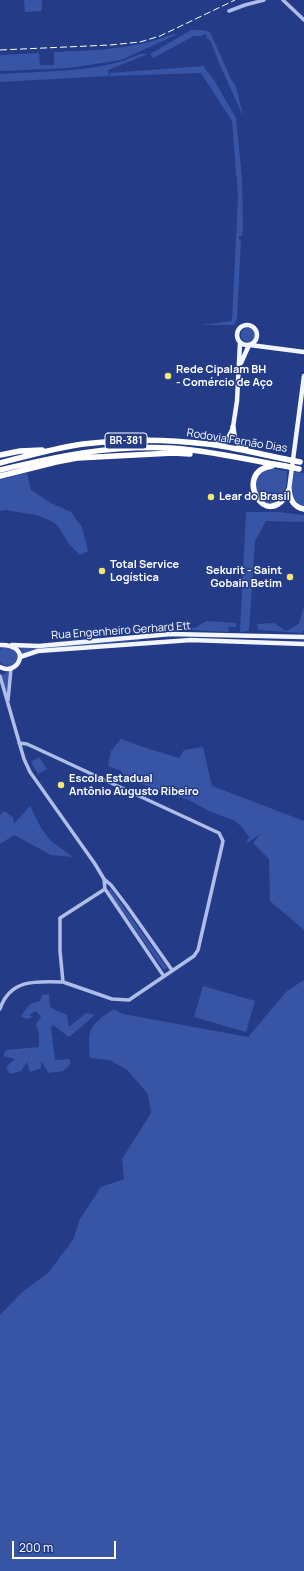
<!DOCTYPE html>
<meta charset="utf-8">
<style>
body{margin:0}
#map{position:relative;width:304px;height:1571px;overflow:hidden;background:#243c88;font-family:Manrope,sans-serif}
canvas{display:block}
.scale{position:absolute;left:12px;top:1541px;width:104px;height:18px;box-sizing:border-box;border:2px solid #fff;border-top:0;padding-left:5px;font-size:12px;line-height:14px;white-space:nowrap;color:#fff;-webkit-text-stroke:3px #243c88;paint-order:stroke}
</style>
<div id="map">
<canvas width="304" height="1571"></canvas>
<div class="scale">200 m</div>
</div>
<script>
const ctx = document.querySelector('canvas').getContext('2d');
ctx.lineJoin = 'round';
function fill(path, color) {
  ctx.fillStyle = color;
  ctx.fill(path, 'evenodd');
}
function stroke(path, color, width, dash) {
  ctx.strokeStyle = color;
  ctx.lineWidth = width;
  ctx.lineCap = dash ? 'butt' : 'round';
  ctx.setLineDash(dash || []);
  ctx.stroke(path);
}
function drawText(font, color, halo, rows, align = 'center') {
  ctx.font = font + ' Manrope,sans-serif';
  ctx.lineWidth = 3;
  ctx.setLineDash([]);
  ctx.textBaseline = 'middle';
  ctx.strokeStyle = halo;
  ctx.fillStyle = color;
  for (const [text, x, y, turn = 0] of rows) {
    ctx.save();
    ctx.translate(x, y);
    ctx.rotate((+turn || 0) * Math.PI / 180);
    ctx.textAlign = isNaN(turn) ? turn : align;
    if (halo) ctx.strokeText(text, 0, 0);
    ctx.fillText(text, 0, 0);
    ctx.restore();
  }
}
fill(new Path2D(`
 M 24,0 L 42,0 L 42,11 L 25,12 Z
 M 191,30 L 203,30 L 210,32 L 232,81 L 236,86 L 243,116 L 219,63 L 210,40 L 206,38 L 207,35 L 203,34 L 202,36 L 194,36 L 153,58 L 150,54 Z
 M 173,34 L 176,35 L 121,60 L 69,68 L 0,71 L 0,55 L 39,53 L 40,65 L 54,65 L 54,52 C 95,50 134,50 173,34 Z
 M 140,54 L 148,54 L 108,70 L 109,76 L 0,82 L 0,74 C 43,71 101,73 140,54 Z
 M 203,66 L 214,80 L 236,118 L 242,179 L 243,228 L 242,236 L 239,236 L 239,239 L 241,240 L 237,319 L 234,325 L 201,325 L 232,321 L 238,196 L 232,121 L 201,73 L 110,76 L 110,73 Z
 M241 335a7 7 0 1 1 14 0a7 7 0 1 1-14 0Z
 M 268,468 L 287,471 C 286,488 288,494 274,504 L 264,502 C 252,487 251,479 268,468 Z
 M 294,472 L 304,473 L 304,507 C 286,500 292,487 294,472 Z
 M 27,473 L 31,490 L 51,503 L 71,512 L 82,527 L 88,551 L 80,555 L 69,544 L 58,526 L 51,521 L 36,515 L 18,512 L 5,510 L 0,511 L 0,479 Z
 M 246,512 L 278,512 L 304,515 L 304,522 L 266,521 L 255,541 L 249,631 L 240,632 Z
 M 304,606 L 304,630 L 302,633 L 258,630 L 257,624 L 274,623 L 286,631 L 299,624 Z
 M 206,621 L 236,623 L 236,627 L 228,627 L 229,632 L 174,629 L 195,628 Z
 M 141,638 L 141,640 L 37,650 L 22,656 L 22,652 L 20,647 Z
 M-2 656a10 10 0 1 1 20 0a10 10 0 1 1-20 0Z
 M 10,670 L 7,695 L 2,675 Z
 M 121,739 L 149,749 L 179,758 L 184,750 L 203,747 L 212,786 L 304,821 L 304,930 L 270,901 L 269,859 L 253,843 L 260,834 L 246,844 L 249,837 L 243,828 L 235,821 L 209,811 L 189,800 L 146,786 L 125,777 L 121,771 L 108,766 L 111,751 Z
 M 39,757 L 47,769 L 38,774 L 31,762 Z
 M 30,806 L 41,828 L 51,841 L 73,857 L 51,855 L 14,835 L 0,844 L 0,815 L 4,811 L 13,817 L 14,824 Z
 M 111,889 L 167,968 L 164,970 L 108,891 Z
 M 304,980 L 304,1571 L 0,1571 L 0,1315 L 22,1292 L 48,1273 L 73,1240 L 80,1219 L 101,1187 L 124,1179 L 122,1159 L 151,1113 L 148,1094 L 127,1070 L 110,1060 L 90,1058 C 87,1028 90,1025 114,1009 L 123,1014 L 248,1037 L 287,991 Z
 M 203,986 L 255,1001 L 246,1032 L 194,1017 Z
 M 49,994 L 50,1007 L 57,1011 L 67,1015 L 69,1027 L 86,1013 L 95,1015 L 69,1037 L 53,1025 L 51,1028 L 55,1060 L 70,1059 L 70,1065 L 63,1071 L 49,1073 L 41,1061 L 41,1068 L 30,1072 L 27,1062 L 21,1071 L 10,1074 L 6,1067 L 15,1059 L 3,1056 L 6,1050 L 39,1047 L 39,1033 L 36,1024 L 41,1017 L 36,1011 L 29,1015 L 33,1017 L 26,1019 L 21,1016 L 30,1004 L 40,1001 L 42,995 Z`), '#3854a5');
stroke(new Path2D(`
 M 283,0 L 304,20
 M 229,11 L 245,5 L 264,0
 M 0,676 L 24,759 L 30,772 L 95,864 L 104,879 L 105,889 L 163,975
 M 8,700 L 11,669
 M 19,743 L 27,744 L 219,833 L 223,841 L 198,950 L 194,956 L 129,1000 L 112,999 L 63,982 L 60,951 L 60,918 L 105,889
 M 104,879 L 111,885 L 127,906 L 172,970
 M 0,1009 C 10,979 36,981 63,982`), '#afbee9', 3.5);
stroke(new Path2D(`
 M237 335a10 10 0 1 1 20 0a10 10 0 1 1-20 0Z
 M 250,345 L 304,352
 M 241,363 L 249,345
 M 233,427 L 237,401 L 240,343
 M 289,490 L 304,376
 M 0,645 C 33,644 19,677 0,667
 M 12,645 L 39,646 L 171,634 L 304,637
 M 20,657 L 38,651 L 191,640 L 304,644`), '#f3f5fe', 4.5);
stroke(new Path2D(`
 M 233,427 C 234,439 235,444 246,449
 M 215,444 C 225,443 229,439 233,429
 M 0,455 L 20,451 L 42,450
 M 0,463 C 27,456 55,448 83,444 C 124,439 167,439 207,444 C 233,447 259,454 285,459
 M 272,466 C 231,471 267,536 289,490
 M 0,470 C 59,456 109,445 171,448 C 207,450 248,460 285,466
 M 0,476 L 56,462 L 77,458 L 173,453 L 190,454
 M 289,490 C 290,501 294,507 304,509`), '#fff', 5.5);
stroke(new Path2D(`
 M 0,50 L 110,45 L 140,42 L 160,36 L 235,0`), '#fff', 1, [7, 3]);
stroke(new Path2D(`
 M 285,459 L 300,462
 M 285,466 L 299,469`), '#fff', 5.5);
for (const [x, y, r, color] of [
 [168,376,4,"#f4e873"],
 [211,497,4,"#f4e873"],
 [102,571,4,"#f4e873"],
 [290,577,4,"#f4e873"],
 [61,785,4,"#f4e873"]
]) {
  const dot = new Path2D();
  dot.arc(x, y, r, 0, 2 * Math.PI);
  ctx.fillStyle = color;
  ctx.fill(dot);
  stroke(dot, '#243c88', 1.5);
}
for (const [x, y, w] of [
 [126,441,42]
]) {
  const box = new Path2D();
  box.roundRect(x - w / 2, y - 8, w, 16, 3);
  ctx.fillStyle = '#243c88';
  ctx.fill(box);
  stroke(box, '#fff', 1);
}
drawText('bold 10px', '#fff', null, [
 ["BR-381",126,441]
]);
drawText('bold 11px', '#fff', '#243c88', [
 ["Rede Cipalam BH",176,370],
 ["- Comércio de Aço",176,383],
 ["Lear do Brasil",219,497],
 ["Total Service",110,565],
 ["Logística",110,578],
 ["Sekurit - Saint",282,571,"right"],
 ["Gobain Betim",282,584,"right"],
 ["Escola Estadual",69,779],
 ["Antônio Augusto Ribeiro",69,792]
], 'left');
drawText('11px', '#fff', '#243c88', [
 ["Rodovia Fernão Dias",237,441,9],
 ["Rua Engenheiro Gerhard Ett",121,631,-4]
]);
</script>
